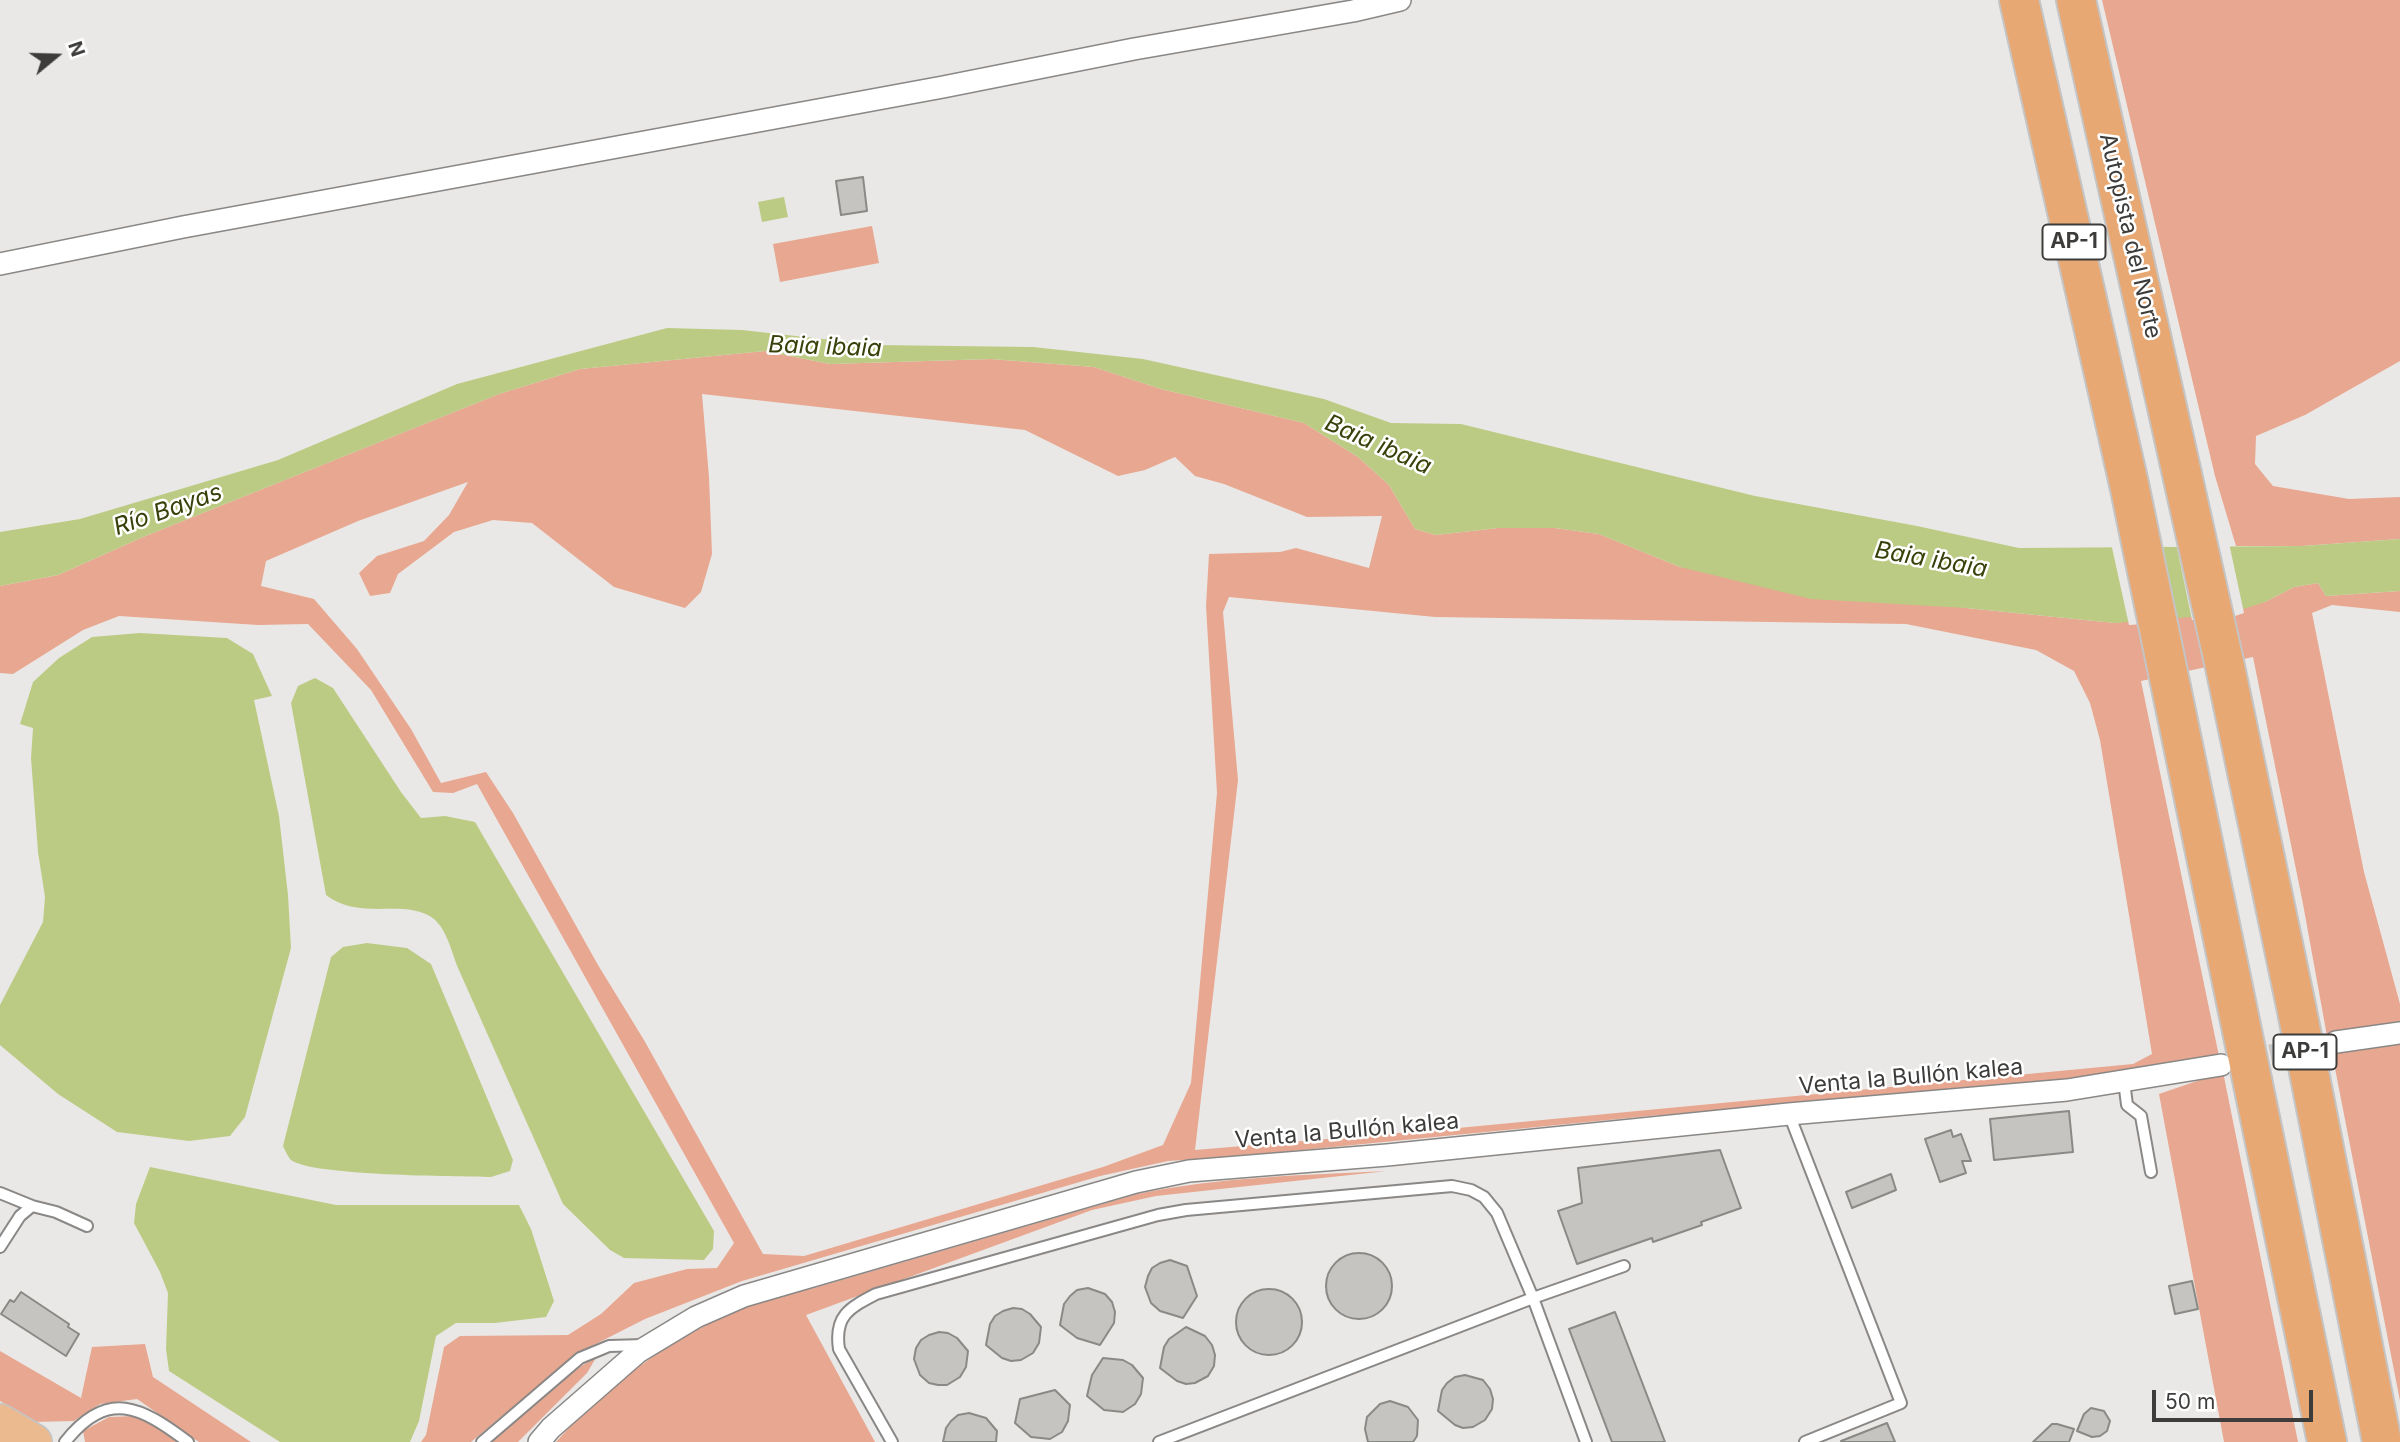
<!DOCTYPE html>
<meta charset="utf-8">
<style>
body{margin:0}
#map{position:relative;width:2400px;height:1442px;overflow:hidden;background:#eae8e6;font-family:Inter,sans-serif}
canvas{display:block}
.north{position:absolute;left:21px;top:21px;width:70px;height:70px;-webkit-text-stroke:5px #fff;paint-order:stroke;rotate:71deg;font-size:19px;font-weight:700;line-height:28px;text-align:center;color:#3d3c3b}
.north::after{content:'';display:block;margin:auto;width:24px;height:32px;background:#3d3c3b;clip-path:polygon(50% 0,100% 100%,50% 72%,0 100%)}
.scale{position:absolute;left:2152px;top:1390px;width:161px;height:32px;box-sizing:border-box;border:4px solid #3d3c3b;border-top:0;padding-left:9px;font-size:21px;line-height:24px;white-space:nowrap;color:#3d3c3b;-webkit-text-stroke:5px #fff;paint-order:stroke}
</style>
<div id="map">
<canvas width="2400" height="1442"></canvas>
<div class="north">N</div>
<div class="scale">50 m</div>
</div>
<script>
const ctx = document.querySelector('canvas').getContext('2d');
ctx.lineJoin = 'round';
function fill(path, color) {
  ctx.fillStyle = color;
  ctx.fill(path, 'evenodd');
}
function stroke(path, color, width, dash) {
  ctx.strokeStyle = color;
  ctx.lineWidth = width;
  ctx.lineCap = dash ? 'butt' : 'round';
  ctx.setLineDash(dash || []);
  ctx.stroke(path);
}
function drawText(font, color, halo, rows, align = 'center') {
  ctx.font = font + ' Inter,sans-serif';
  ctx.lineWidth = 5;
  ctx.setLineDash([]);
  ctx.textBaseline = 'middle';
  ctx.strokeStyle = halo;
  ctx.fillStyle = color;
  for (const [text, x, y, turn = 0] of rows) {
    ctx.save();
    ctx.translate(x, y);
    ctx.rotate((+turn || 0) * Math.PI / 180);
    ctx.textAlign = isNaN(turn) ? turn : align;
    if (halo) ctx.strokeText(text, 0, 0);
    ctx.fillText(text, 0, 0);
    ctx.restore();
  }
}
fill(new Path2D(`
 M 2102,0 L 2400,0 L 2400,361 L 2305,415 L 2256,436 L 2255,464 L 2273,486 L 2349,499 L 2400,497 L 2400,539 L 2302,546 L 2236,546 L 2215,476 Z
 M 872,226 L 879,263 L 780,282 L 773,244 Z
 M 765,351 L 830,364 L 991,359 L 1094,367 L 1161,389 L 1304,423 L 1358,457 L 1389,485 L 1415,529 L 1436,535 L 1498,528 L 1555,528 L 1599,534 L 1680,567 L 1966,608 L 2115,623 L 2265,602 L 2294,587 L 2318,583 L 2326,596 L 2400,591 L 2400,612 L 2332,605 L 2312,613 L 2364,872 L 2400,1004 L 2400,1022 L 2327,1036 L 2303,904 L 2253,657 L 2141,681 L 2219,1056 L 2026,1086 L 1649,1116 L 1231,1157 L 1168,1161 L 1100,1176 L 742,1281 L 645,1319 L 576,1354 L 471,1442 L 421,1442 L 426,1435 L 444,1347 L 460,1336 L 568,1335 L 601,1314 L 634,1283 L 687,1269 L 717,1268 L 734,1243 L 477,784 L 453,793 L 433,792 L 371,690 L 308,624 L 258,625 L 119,616 L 83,630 L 13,674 L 0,673 L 0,586 L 58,575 L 143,537 L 499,394 L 580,369 ZM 702,394 L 1025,430 L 1118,476 L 1145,470 L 1175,457 L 1195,476 L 1224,484 L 1307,517 L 1382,516 L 1369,568 L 1296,548 L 1280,552 L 1209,554 L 1206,606 L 1217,793 L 1191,1083 L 1163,1145 L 1103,1167 L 804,1256 L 763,1254 L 644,1040 L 598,965 L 513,813 L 486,772 L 441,783 L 411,729 L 357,649 L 314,599 L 261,586 L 266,561 L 358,521 L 468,482 L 449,515 L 424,541 L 377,556 L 359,573 L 370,596 L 390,593 L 398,574 L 454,532 L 493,520 L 532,523 L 614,587 L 685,608 L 701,592 L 712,554 L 709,477 ZM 1229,597 L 1435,617 L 1906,624 L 2036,650 L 2074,671 L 2090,703 L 2100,740 L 2152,1054 L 2133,1064 L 1458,1128 L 1195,1150 L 1238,780 L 1223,612 Z
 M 2400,1043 L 2400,1401 L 2332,1053 Z
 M 2223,1072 L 2298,1442 L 2224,1442 L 2159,1094 Z
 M 1387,1171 L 1156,1196 L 1092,1210 L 806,1315 L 875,1442 L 556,1442 C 612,1379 687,1326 767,1299 C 783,1294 799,1292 814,1288 L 1137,1194 C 1219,1177 1303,1175 1387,1171 Z
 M 145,1344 L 153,1377 L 251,1442 L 199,1442 L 137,1399 L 100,1404 L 74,1421 L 33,1422 L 0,1401 L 0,1351 L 81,1398 L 92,1347 Z
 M 597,1356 L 587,1373 L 518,1442 L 490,1442 L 557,1382 Z
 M 135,1416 L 162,1430 L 179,1442 L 85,1442 L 83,1431 L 109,1417 Z`), '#e8a790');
fill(new Path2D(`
 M 784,197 L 788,217 L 762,222 L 758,202 Z
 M 667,328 L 742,330 L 877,345 L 1033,347 L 1143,359 L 1324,399 L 1391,423 L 1461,424 L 1755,496 L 1917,526 L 2019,548 L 2302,546 L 2400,539 L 2400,591 L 2326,596 L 2318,583 L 2294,587 L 2265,602 L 2228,614 L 2115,623 L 1966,608 L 1811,599 L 1680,567 L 1599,534 L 1555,528 L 1498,528 L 1436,535 L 1415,529 L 1389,485 L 1358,457 L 1304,423 L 1161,389 L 1094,367 L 991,359 L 830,364 L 765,351 L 580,369 L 499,394 L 143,537 L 58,575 L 0,586 L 0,532 L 80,519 L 278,460 L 457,384 Z
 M 140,633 L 227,638 L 253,654 L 272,696 L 254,700 L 279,816 L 288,895 L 291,948 L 245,1117 L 230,1136 L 189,1141 L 117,1132 L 58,1094 L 0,1045 L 0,1005 L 43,922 L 45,897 L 38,852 L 31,758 L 33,728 L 20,724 L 33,682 L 59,658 L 92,637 Z
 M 315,678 L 333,688 L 401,792 L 421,818 L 445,816 L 475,822 L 714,1231 L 713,1249 L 704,1260 L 624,1258 L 610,1250 L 563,1204 L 458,968 C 452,953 447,930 434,919 C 405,897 361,922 326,895 L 291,703 L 298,686 Z
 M 367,943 L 407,948 L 431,964 L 513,1160 L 510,1171 L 491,1177 C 457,1176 312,1176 291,1160 C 288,1157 285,1150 283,1146 L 331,957 L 343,947 Z
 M 150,1167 L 336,1205 L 519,1205 L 531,1229 L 554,1301 L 546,1317 L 495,1323 L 456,1323 L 436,1336 L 419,1421 L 410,1442 L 280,1442 L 169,1371 L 166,1349 L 168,1293 L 160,1272 L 134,1223 L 136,1204 Z`), '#bccb84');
fill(new Path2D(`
 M 2111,543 L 2161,543 L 2178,622 L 2129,625 Z
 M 2176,543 L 2229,543 L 2244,613 L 2229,618 L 2192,620 Z`), '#eae8e6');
const building = new Path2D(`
 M 863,177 L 867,211 L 841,215 L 836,181 Z
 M 2069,1111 L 2073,1152 L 1994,1160 L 1990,1119 Z
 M 1951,1130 L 1953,1137 L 1961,1134 L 1971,1161 L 1962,1161 L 1966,1173 L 1940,1182 L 1925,1139 Z
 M 1720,1150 L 1741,1208 L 1701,1222 L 1702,1225 L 1653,1242 L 1652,1238 L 1577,1264 L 1558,1211 L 1582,1203 L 1578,1168 Z
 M 1891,1174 L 1896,1190 L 1852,1208 L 1846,1192 Z
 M1326 1286a33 33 0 1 1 66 0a33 33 0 1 1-66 0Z
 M 1170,1260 L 1187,1266 L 1197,1296 L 1183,1318 L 1160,1311 L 1151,1303 L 1145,1287 L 1148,1276 L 1152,1268 L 1160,1263 Z
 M 2192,1281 L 2198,1309 L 2175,1314 L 2169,1286 Z
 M 1088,1288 L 1105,1294 L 1112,1302 L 1115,1312 L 1114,1323 L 1100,1345 L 1077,1338 L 1060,1325 L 1064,1304 L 1070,1296 L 1077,1290 Z
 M1236 1322a33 33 0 1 1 66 0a33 33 0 1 1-66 0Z
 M 21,1292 L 69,1324 L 68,1327 L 79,1334 L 66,1356 L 1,1314 L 10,1300 L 14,1302 Z
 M 1013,1308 L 1022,1309 L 1030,1314 L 1041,1327 L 1039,1343 L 1033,1353 L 1021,1360 L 1011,1361 L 1002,1358 L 986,1345 L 990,1324 L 995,1316 L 1003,1311 Z
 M 1615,1312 L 1665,1442 L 1612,1442 L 1569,1329 Z
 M 1186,1327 L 1205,1336 L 1212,1345 L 1215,1355 L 1214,1366 L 1208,1376 L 1195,1383 L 1186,1384 L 1177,1381 L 1160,1368 L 1164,1347 L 1169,1339 Z
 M 939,1332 L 948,1333 L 957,1338 L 968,1351 L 966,1367 L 960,1377 L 947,1385 L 938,1385 L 929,1383 L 920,1375 L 914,1359 L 916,1348 L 921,1340 L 929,1335 Z
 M 1103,1358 L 1123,1360 L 1132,1365 L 1143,1378 L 1141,1394 L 1135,1404 L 1123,1412 L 1104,1410 L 1087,1396 L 1092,1375 Z
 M 1465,1375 L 1483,1380 L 1490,1389 L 1493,1399 L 1492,1409 L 1485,1420 L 1473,1427 L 1463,1428 L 1455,1425 L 1438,1411 L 1442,1390 L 1447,1383 L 1455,1377 Z
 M 1055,1390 L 1070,1405 L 1068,1421 L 1062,1432 L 1050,1439 L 1031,1437 L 1015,1423 L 1020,1399 Z
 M 1390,1401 L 1408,1407 L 1418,1420 L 1417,1436 L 1413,1442 L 1368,1442 L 1365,1429 L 1367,1417 L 1380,1404 Z
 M 2091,1408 L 2104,1411 L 2110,1421 L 2107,1431 L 2100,1436 L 2092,1437 L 2077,1431 L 2084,1414 Z
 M 969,1413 L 986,1418 L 997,1431 L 996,1442 L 943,1442 L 946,1428 L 951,1421 L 958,1415 Z
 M 1887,1423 L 1895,1442 L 1842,1442 L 1841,1441 Z
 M 2052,1424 L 2057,1424 L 2074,1429 L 2069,1442 L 2033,1442 Z`);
fill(building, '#c5c4c1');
stroke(building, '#898986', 2);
stroke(new Path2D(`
 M 2240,1061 L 2336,1042`), '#c7c6c4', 21, [21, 10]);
const service = new Path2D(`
 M 2124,1081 L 2127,1105 L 2141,1116 L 2151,1172
 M 1789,1114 L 1901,1403 L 1805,1442
 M 0,1193 L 32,1206
 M 0,1247 L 20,1216 L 32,1206 L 56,1212 L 87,1226
 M 65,1442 C 108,1388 141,1407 188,1442
 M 482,1442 L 580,1358 L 609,1346 L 644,1345
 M 892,1442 L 839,1349 C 834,1316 849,1308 876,1294 L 1158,1215 L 1186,1210 L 1452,1186 L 1471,1190 L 1484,1197 L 1497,1213 L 1533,1298 L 1586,1442
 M 1159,1442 L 1533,1298 L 1624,1266`);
const minor = new Path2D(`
 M 0,264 L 183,227 L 943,87 L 1134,49 L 1353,11 L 1400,0
 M 2336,1042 L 2400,1033
 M 539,1442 L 551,1428 L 638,1352 L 696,1317 L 744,1296 L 1136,1182 L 1189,1171 L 1387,1155 L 1789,1114 L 2067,1090 L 2221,1065`);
const trunk = new Path2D(`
 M 0,1422 L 34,1442`);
const motorway = new Path2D(`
 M 2019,0 L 2129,484 L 2327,1442
 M 2076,0 L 2224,662 L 2296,1006 L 2382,1442`);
stroke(service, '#8a8886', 14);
stroke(minor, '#8a8886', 24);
stroke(trunk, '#c5c4c4', 38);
stroke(motorway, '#c5c4c4', 42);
stroke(service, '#fff', 10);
stroke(minor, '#fff', 21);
stroke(trunk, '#ecba8f', 35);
stroke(motorway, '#e8a873', 38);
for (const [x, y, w] of [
 [2074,242,63],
 [2305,1052,63]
]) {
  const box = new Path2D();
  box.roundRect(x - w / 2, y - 17.5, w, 35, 5);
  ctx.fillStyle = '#fff';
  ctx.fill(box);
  stroke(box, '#3d3c3b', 2);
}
drawText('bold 21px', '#3d3c3b', null, [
 ["AP-1",2074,242],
 ["AP-1",2305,1052]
]);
drawText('23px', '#3d3c3b', '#fff', [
 ["Autopista del Norte",2130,236,77],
 ["Venta la Bullón kalea",1911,1077,-5],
 ["Venta la Bullón kalea",1347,1131,-5]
]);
drawText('italic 24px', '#38410a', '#fff', [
 ["Baia ibaia",825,347,2],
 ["Baia ibaia",1378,445,24],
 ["Río Bayas",168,510,-19],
 ["Baia ibaia",1931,560,10]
]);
</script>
